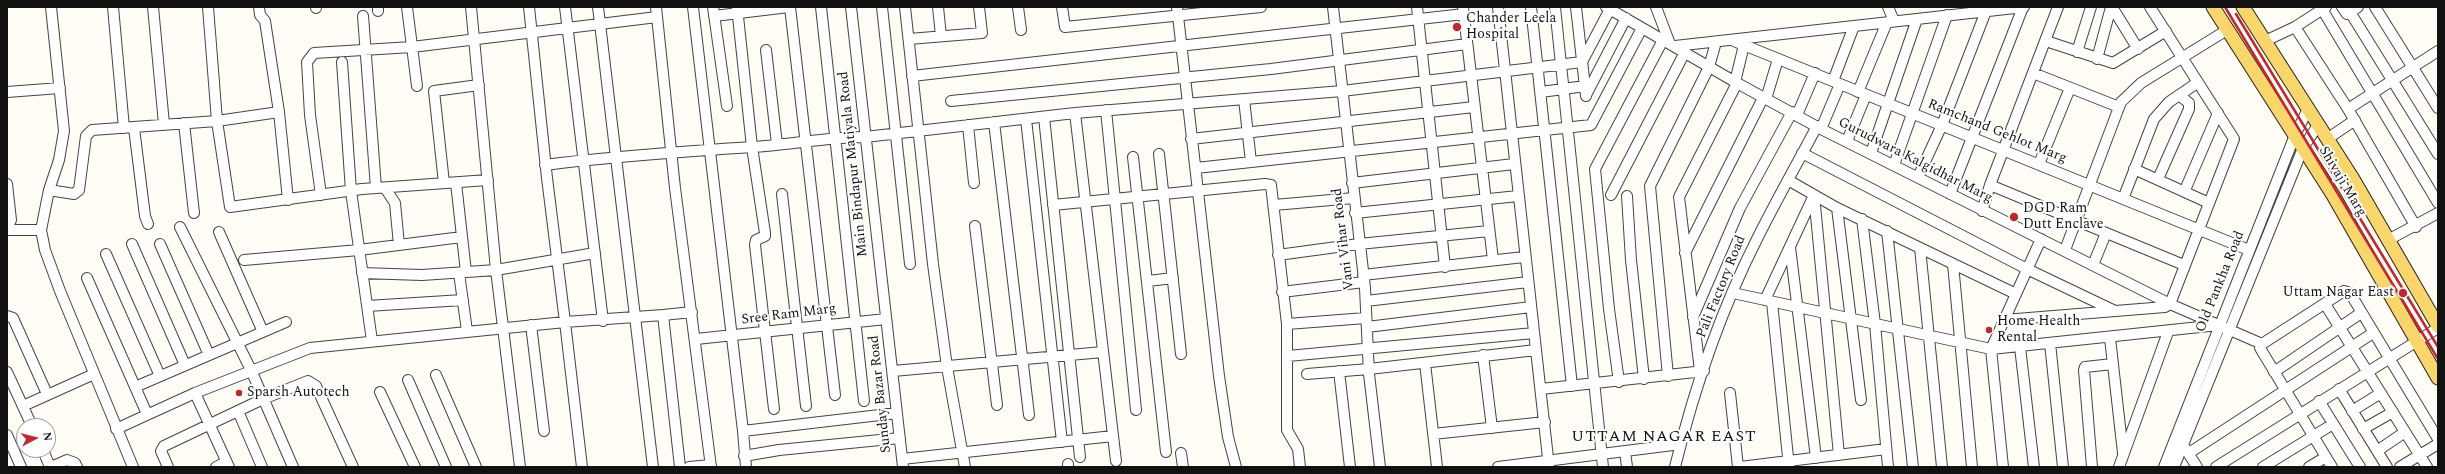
<!DOCTYPE html>
<style>
body{margin:0}
#map{position:relative;width:2445px;height:474px;overflow:hidden;background:#fffdf5;font-family:Spectral,serif}
canvas{display:block}
.frame{position:absolute;inset:0;border:8px solid #111;pointer-events:none}
.north{position:absolute;left:16px;top:418px;width:40px;height:40px;box-sizing:border-box;background:#fff;border:1px solid #a0a0a0;border-radius:50%;rotate:83deg;font-size:11px;font-weight:700;line-height:16px;text-align:center;color:#111}
.north::after{content:'';display:block;margin:auto;width:14px;height:18px;background:#c4262e;clip-path:polygon(50% 0,100% 100%,50% 72%,0 100%)}
</style>
<div id="map">
<canvas width="2445" height="474"></canvas>
<div class="frame"></div>
<div class="north">N</div>
</div>
<script>
const ctx = document.querySelector('canvas').getContext('2d');
ctx.lineJoin = 'round';
function stroke(path, color, width, dash) {
  ctx.strokeStyle = color;
  ctx.lineWidth = width;
  ctx.lineCap = dash ? 'butt' : 'round';
  ctx.setLineDash(dash || []);
  ctx.stroke(path);
}
function drawText(font, color, halo, rows, align = 'center') {
  ctx.font = font + ' Spectral,serif';
  ctx.lineWidth = 4;
  ctx.setLineDash([]);
  ctx.textBaseline = 'middle';
  ctx.strokeStyle = halo;
  ctx.fillStyle = color;
  for (const [text, x, y, turn = 0] of rows) {
    ctx.save();
    ctx.translate(x, y);
    ctx.rotate((+turn || 0) * Math.PI / 180);
    ctx.textAlign = isNaN(turn) ? turn : align;
    if (halo) ctx.strokeText(text, 0, 0);
    ctx.fillText(text, 0, 0);
    ctx.restore();
  }
}
const minor = new Path2D(`
 M 51,7 L 64,131 L 59,160 L 49,190 L 41,230 L 45,250 L 60,291 L 133,467
 M 113,7 L 124,128
 M 153,7 L 164,124
 M 208,7 L 217,121 L 230,207 L 362,189 L 488,180
 M 259,7 L 260,15 L 265,21 L 279,112 L 288,200
 M 316,7 L 316,8
 M 378,7 L 378,11
 M 407,7 L 417,86
 M 471,7 L 496,270 L 520,467
 M 565,7 L 603,321
 M 598,7 L 653,467
 M 656,7 L 675,188 L 711,467
 M 693,7 L 743,431 L 746,467
 M 713,7 L 727,106
 M 737,7 L 752,147 L 765,233 L 765,236 L 756,240 L 755,245 L 774,409
 M 790,7 L 835,395
 M 821,7 L 864,401
 M 851,7 L 903,467
 M 882,7 L 910,264
 M 905,7 L 933,264 L 947,367 L 965,467
 M 938,7 L 941,36
 M 1018,7 L 1021,30
 M 1062,7 L 1065,27 L 1261,7
 M 1177,7 L 1219,376 L 1228,437 L 1236,467
 M 1333,7 L 1365,288 L 1369,374 L 1380,467
 M 1417,7 L 1445,267
 M 1463,7 L 1493,260
 M 1498,7 L 1549,467
 M 1531,7 L 1572,386
 M 1555,7 L 1603,467
 M 1576,7 L 1586,96
 M 1606,7 L 1737,83 L 1821,129 L 2170,304 L 2262,344
 M 1656,7 L 1670,44
 M 1888,7 L 1894,21
 M 2112,7 L 2138,49
 M 2342,7 L 2347,14 L 2358,7
 M 2375,7 L 2438,108
 M 2322,9 L 2438,203
 M 2350,12 L 2438,154
 M 363,16 L 376,188
 M 714,16 L 789,7
 M 2295,27 L 2348,109 L 2416,227
 M 909,39 L 982,33 L 979,7
 M 1734,41 L 2249,250
 M 2046,41 L 2113,63 L 2166,31
 M 2265,41 L 2295,27 L 2326,7
 M 1675,46 L 2024,7
 M 766,50 L 777,144
 M 2077,52 L 2091,7
 M 2097,59 L 2111,7
 M 342,62 L 351,191 L 372,341
 M 1582,62 L 1610,9
 M 2033,73 L 2119,107
 M 912,76 L 1464,14
 M 1833,81 L 1854,26
 M 1735,82 L 1744,45
 M 7,92 L 60,88
 M 1541,92 L 1585,86
 M 1858,92 L 1887,22
 M 1586,95 L 1626,18
 M 1244,99 L 1251,162
 M 1766,99 L 1778,59
 M 951,101 L 1271,69 L 1467,44
 M 2348,109 L 2438,51
 M 1106,110 L 1136,410
 M 1075,113 L 1116,461
 M 1797,115 L 1815,73
 M 1044,117 L 1080,457
 M 1026,119 L 1062,442
 M 994,122 L 1029,415
 M 184,123 L 194,213
 M 968,125 L 974,183
 M 134,128 L 145,216 L 148,224
 M 1821,129 L 1840,84
 M 1191,139 L 1474,107
 M 2327,139 L 2355,120
 M 1847,141 L 1866,95
 M 1802,153 L 2027,269 L 2115,311
 M 1871,153 L 1917,19
 M 1159,154 L 1181,354
 M 1133,157 L 1166,452
 M 2039,164 L 2070,88
 M 545,165 C 614,156 682,152 751,147 C 789,145 827,137 865,137 L 1075,113 L 1342,91 L 1582,62
 M 1894,165 L 1947,15
 M 1196,168 L 1591,125 L 1642,28
 M 2134,169 L 2209,203
 M 1918,177 L 1942,125 L 1986,11
 M 2158,179 L 2189,109 L 2189,103 L 2179,95
 M 1788,180 L 1837,208 L 2016,294
 M 444,183 L 434,91 L 479,85
 M 456,183 L 466,272
 M 1352,183 L 1514,164
 M 7,184 L 11,220 L 7,229
 M 1990,185 L 2184,265
 M 385,188 L 395,203 L 399,245
 M 49,190 L 74,194 L 79,190 L 86,136 L 92,130 L 217,121 L 279,112
 M 2185,190 L 2218,113
 M 782,194 L 806,406
 M 1950,194 L 2023,7
 M 321,195 L 310,115 L 307,62 L 314,53 L 412,47 L 657,17
 M 1611,195 L 1685,52
 M 1814,195 L 1839,455
 M 1627,196 L 1631,260 L 1644,379
 M 2123,199 L 2154,119 L 2169,102 L 2197,83
 M 1053,205 L 1265,184 L 1271,185 L 1287,324 L 1287,430 L 1298,449 L 1300,467
 M 1274,205 L 1354,198
 M 1837,208 L 1861,400
 M 1982,211 L 1990,185 L 2058,7
 M 1355,213 L 1518,196
 M 1862,219 L 1875,324 L 1888,467
 M 975,226 L 997,405
 M 180,227 L 251,370 L 293,467
 M 7,230 L 41,230
 M 1887,231 L 1913,467
 M 219,232 L 263,332
 M 2388,240 L 2438,213
 M 132,244 L 185,365
 M 160,244 L 209,355
 M 1790,247 L 1816,458
 M 1920,248 L 1942,467
 M 2065,250 L 2121,102 L 2141,83 L 2227,30
 M 1685,253 L 1763,98
 M 106,254 L 160,376
 M 1278,255 L 1359,244 L 1489,231
 M 244,260 L 359,250 L 462,237
 M 1953,264 L 1972,467
 M 2093,265 L 2106,233
 M 362,273 L 422,275 L 496,270 L 595,253
 M 459,273 L 467,331
 M 1363,275 L 1524,257
 M 87,278 L 147,414
 M 1148,281 L 1173,278
 M 1282,292 L 1364,282
 M 1733,293 L 1991,349 L 2219,325
 M 1765,300 L 1814,195
 M 1366,301 L 1528,282
 M 1772,302 L 1789,467
 M 2325,304 L 2427,467
 M 367,306 L 463,300
 M 7,316 L 13,318 L 47,394
 M 1693,317 L 1740,208 L 1792,112
 M 2004,320 L 2165,307 L 2170,304 L 2234,139 L 2150,7
 M 1287,324 L 1366,318
 M 531,325 L 544,431
 M 1367,327 L 1531,307
 M 2110,338 L 2123,453
 M 696,339 L 886,319
 M 2050,343 L 2063,467
 M 2020,347 L 2034,467
 M 1483,355 L 1492,428
 M 1288,356 L 1534,333
 M 1425,363 L 1437,467
 M 893,371 L 1103,352
 M 1339,371 L 1350,467
 M 1700,371 L 1679,197 L 1737,83
 M 7,372 L 32,426
 M 2274,372 L 2361,313
 M 1307,374 L 1369,369 L 1536,350
 M 436,375 L 476,467
 M 1668,376 L 1650,186 L 1709,67 L 1716,42
 M 408,380 L 446,467
 M 1619,382 L 1609,309 L 1595,169 L 1663,40
 M 135,387 L 286,322
 M 1541,389 L 1704,371
 M 2339,389 L 2387,467
 M 380,392 L 415,467
 M 195,393 L 229,467
 M 1730,393 L 1738,467
 M 2319,401 L 2360,467
 M 23,406 L 94,374
 M 238,411 L 262,467
 M 2352,411 L 2381,393
 M 116,429 L 195,393 L 310,348 L 565,322 L 547,178 L 529,7
 M 2363,429 L 2393,412
 M 743,431 L 897,413
 M 1433,434 L 1545,422
 M 7,435 L 21,467
 M 2185,448 L 2197,467
 M 43,450 L 50,467
 M 1625,451 L 1627,467
 M 2377,451 L 2405,432
 M 1181,453 L 1183,467
 M 2189,453 L 2373,333
 M 744,456 L 779,450 L 900,438
 M 902,459 L 1113,436
 M 1068,464 L 1068,467
 M 51,467 L 67,460 L 75,463 L 77,467
 M 168,467 L 161,451 L 164,446 L 263,399 L 308,381 L 316,386 L 353,467
 M 216,467 L 226,462
 M 582,467 L 565,322 L 663,315
 M 680,467 L 663,315 L 692,312
 M 689,467 L 711,465
 M 1498,467 L 1681,444
 M 1675,467 C 1694,389 1721,310 1757,239 C 1776,201 1797,164 1817,126
 M 1740,467 L 1886,449
 M 2003,467 L 1991,349 L 2041,239
 M 2092,467 L 2084,370 L 2085,367 L 2113,364
 M 2119,467 L 2168,332
 M 2164,467 L 2295,135 L 2308,109
 M 2174,467 L 2303,148 L 2318,125
 M 2216,467 L 2438,328
 M 2263,467 L 2333,424
 M 2309,467 L 2326,457
 M 2332,467 L 2260,348 L 2262,344 L 2344,291 L 2350,293 L 2438,439
 M 2400,467 L 2438,444`);
const major = new Path2D(`
 M 2213,7 L 2333,195 L 2438,378
 M 2243,7 L 2353,179 L 2438,326`);
stroke(minor, '#444', 12);
stroke(major, '#222', 15);
stroke(minor, '#fff', 10);
stroke(major, '#f9d66b', 13);
stroke(new Path2D(`
 M 2225,7 L 2438,359
 M 2236,14 L 2438,347`), '#c4262e', 2.5);
for (const [x, y, r, color] of [
 [1457,27,5,"#c4262e"],
 [2014,217,5,"#c4262e"],
 [2403,293,5,"#c4262e"],
 [1989,330,4,"#c4262e"],
 [239,393,4,"#c4262e"]
]) {
  const dot = new Path2D();
  dot.arc(x, y, r, 0, 2 * Math.PI);
  ctx.fillStyle = color;
  ctx.fill(dot);
  stroke(dot, '#fff', 1.5);
}
drawText('14px', '#111', '#fff', [
 ["Chander Leela",1466,19],
 ["Hospital",1466,35],
 ["DGD Ram",2023,209],
 ["Dutt Enclave",2023,225],
 ["Uttam Nagar East",2394,293,"right"],
 ["Home Health",1997,322],
 ["Rental",1997,338],
 ["Sparsh Autotech",247,393]
], 'left');
drawText('14px', '#111', '#fff', [
 ["Ramchand Gehlot Marg",1997,132,22],
 ["Gurudwara Kalgidhar Marg",1915,161,27],
 ["Main Bindapur Matiyala Road",854,164,-96],
 ["Shivaji Marg",2342,182,59],
 ["Vani Vihar Road",1344,239,-97],
 ["Old Pankha Road",2221,282,-68],
 ["Pali Factory Road",1722,287,-68],
 ["Sree Ram Marg",789,315,-7],
 ["Sunday Bazar Road",881,394,-96]
]);
ctx.letterSpacing = '1px';
drawText('16px', '#111', '#fff', [
 ["UTTAM NAGAR EAST",1664,438]
]);
ctx.letterSpacing = '0px';
</script>
